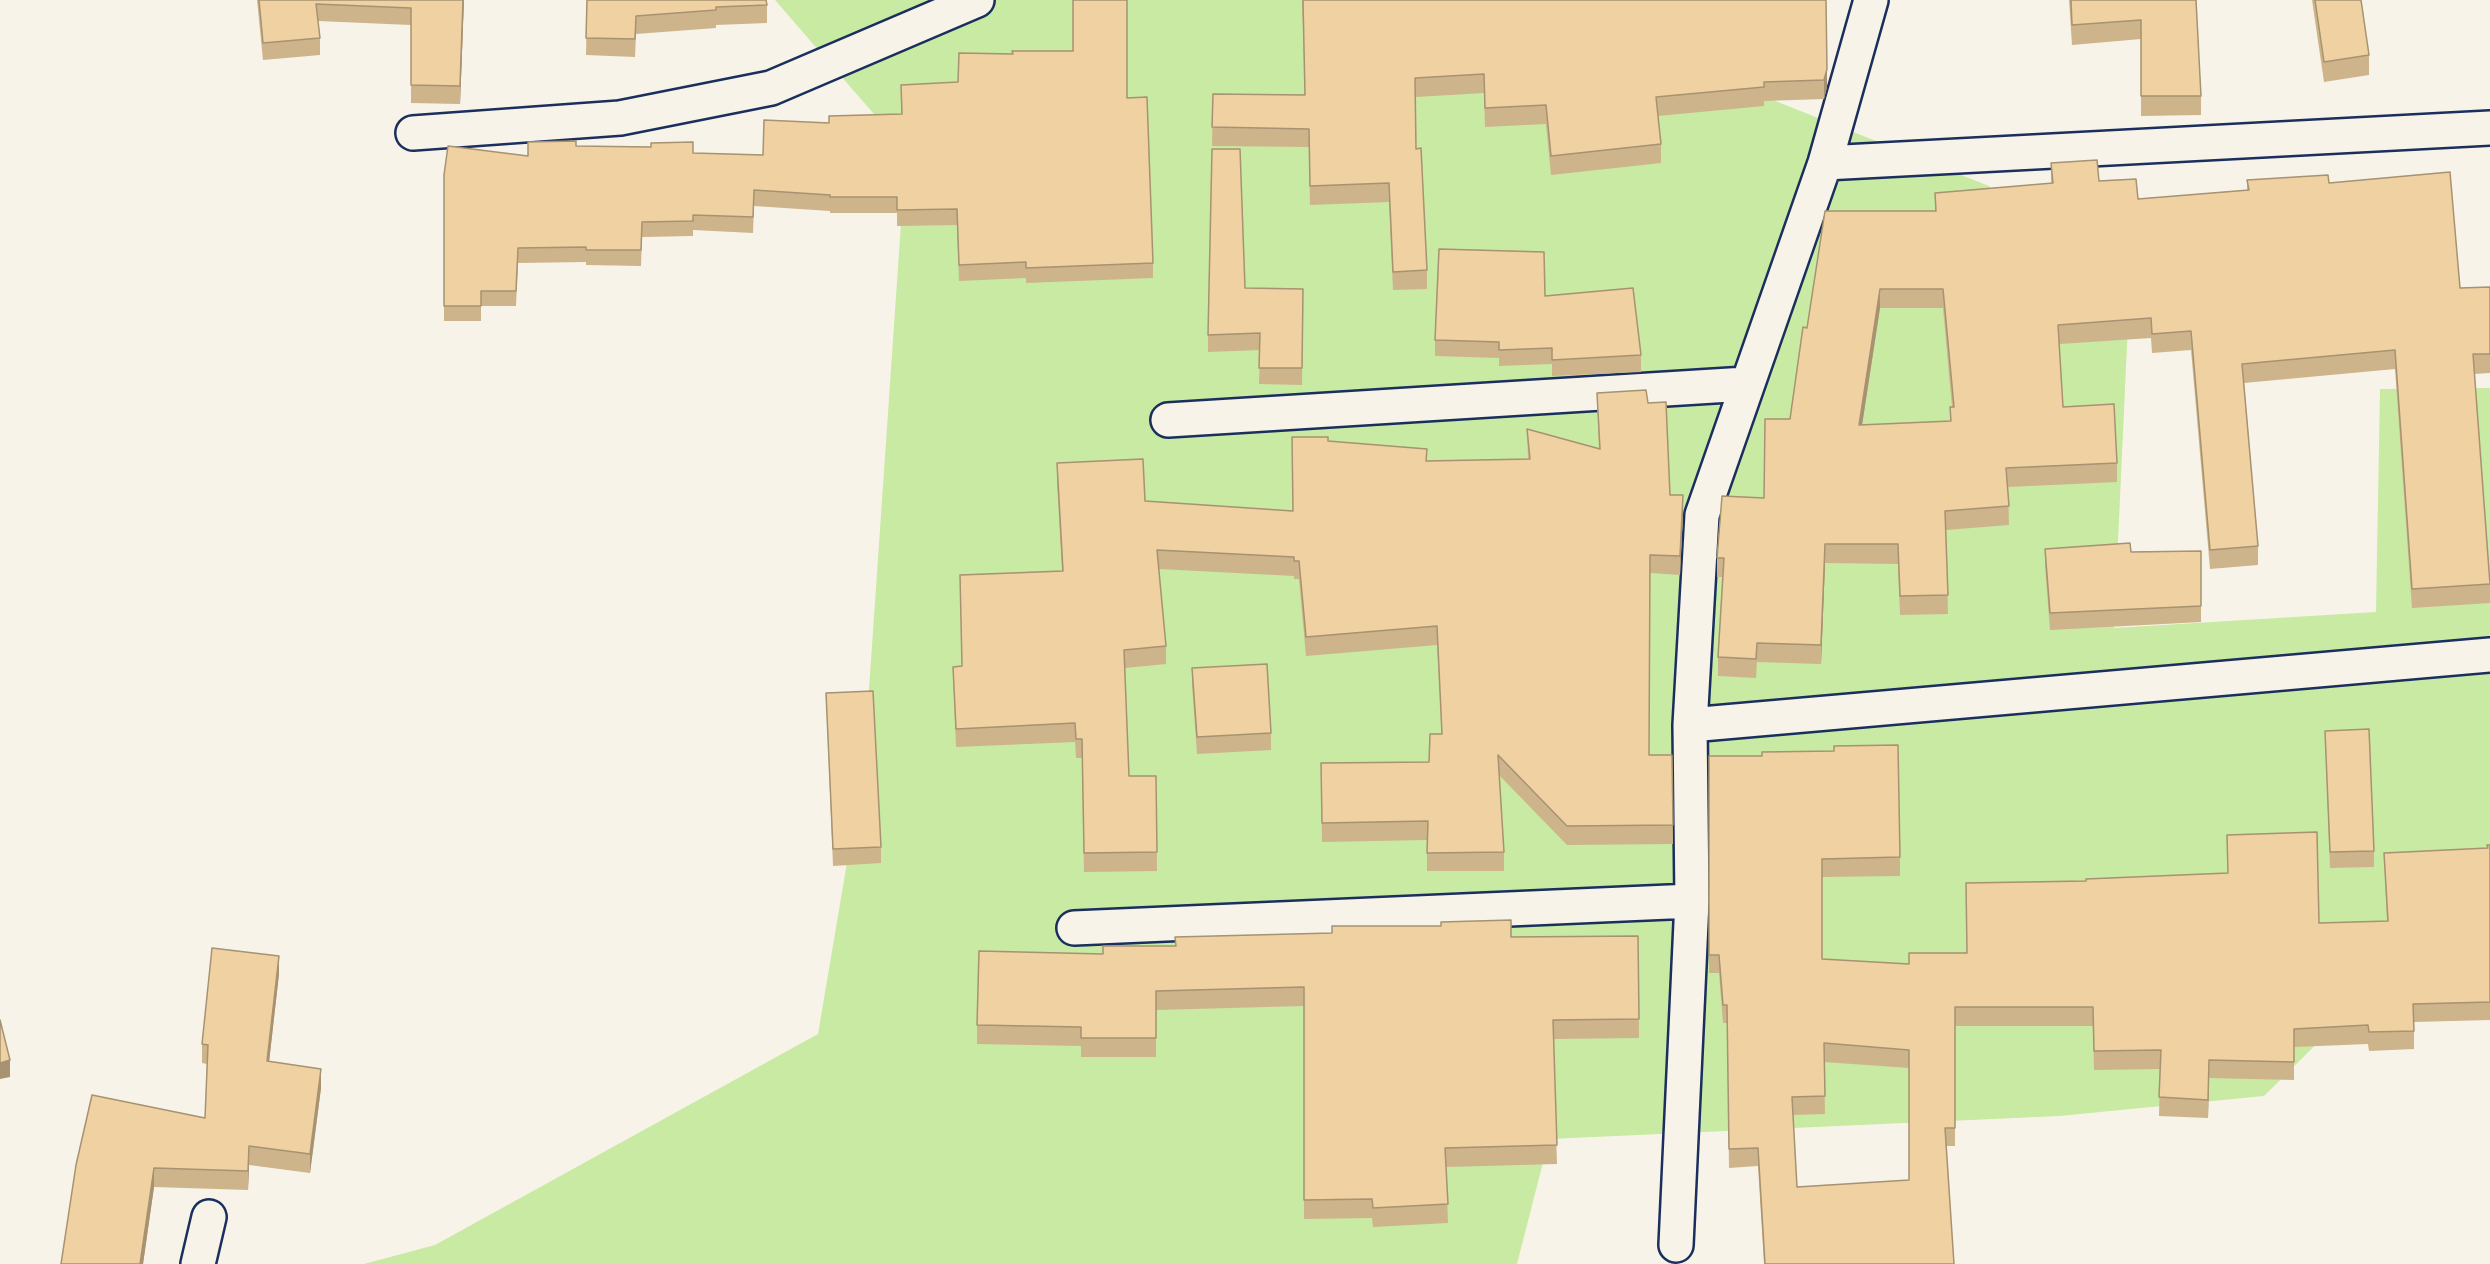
<!DOCTYPE html>
<style>
body{margin:0}
canvas{display:block;background:#f7f3e8}
</style>
<canvas width="2490" height="1264"></canvas>
<script>
const ctx = document.querySelector('canvas').getContext('2d');
ctx.lineJoin = 'round';
function fill(path, color) {
  ctx.fillStyle = color;
  ctx.fill(path, 'evenodd');
}
function stroke(path, color, width, dash) {
  ctx.strokeStyle = color;
  ctx.lineWidth = width;
  ctx.lineCap = dash ? 'butt' : 'round';
  ctx.setLineDash(dash || []);
  ctx.stroke(path);
}
fill(new Path2D(`
 M 775,0 L 1625,0 L 1700,71 L 1989,186 L 2128,324 L 2114,628 L 2376,612 L 2380,389 L 2490,388 L 2490,872 L 2264,1096 L 2059,1116 L 1549,1139 L 1517,1264 L 364,1264 L 435,1245 L 818,1034 L 864,762 L 906,151 Z`), '#c8eaa3');
const minor = new Path2D(`
 M 413,133 L 620,118 L 771,88 L 977,0
 M 1825,163 L 2490,128
 M 1168,420 L 1746,384
 M 1690,725 L 2490,655
 M 1074,928 L 1692,901
 M 1676,1245 L 1692,901 L 1690,725 L 1702,515 L 1825,163 L 1871,0
 M 198,1264 L 209,1217`);
stroke(minor, '#1b2f5e', 38);
stroke(minor, '#f7f3e8', 33);
fill(new Path2D(`
 M 257,0 L 464,0 L 460,104 L 411,103 L 411,25 L 318,21 L 320,38 L 320,55 L 263,60 Z
 M 587,0 L 767,5 L 767,23 L 716,25 L 716,28 L 636,34 L 635,57 L 586,55 Z
 M 1302,0 L 1826,0 L 1827,87 L 1824,99 L 1764,101 L 1764,106 L 1658,116 L 1661,144 L 1661,163 L 1551,175 L 1546,124 L 1485,127 L 1484,93 L 1416,97 L 1416,149 L 1427,270 L 1427,289 L 1393,290 L 1389,202 L 1310,205 L 1309,147 L 1212,146 L 1213,94 L 1305,95 Z
 M 2069,0 L 2196,0 L 2201,96 L 2201,115 L 2141,116 L 2141,39 L 2072,45 Z
 M 2312,0 L 2361,0 L 2369,55 L 2369,75 L 2324,82 Z
 M 901,85 L 1127,98 L 1153,263 L 1153,278 L 1026,283 L 1026,278 L 959,281 L 957,225 L 897,226 L 897,213 L 830,213 L 830,211 L 754,206 L 753,233 L 693,230 L 693,236 L 642,237 L 641,266 L 586,265 L 586,262 L 518,263 L 516,306 L 481,306 L 481,321 L 444,321 L 444,175 L 576,146 L 693,153 L 763,155 L 829,123 L 901,114 Z
 M 2051,163 L 2099,181 L 2138,199 L 2247,190 L 2247,180 L 2329,183 L 2460,288 L 2490,287 L 2490,373 L 2474,374 L 2490,584 L 2490,603 L 2412,608 L 2395,369 L 2244,383 L 2258,546 L 2258,565 L 2210,569 L 2191,350 L 2152,353 L 2151,338 L 2059,344 L 2063,407 L 2117,463 L 2117,482 L 2008,487 L 2009,525 L 1946,530 L 1948,614 L 1900,615 L 1898,564 L 1825,563 L 1821,664 L 1757,662 L 1756,678 L 1718,676 L 1718,657 L 1723,577 L 1717,577 L 1717,558 L 1764,498 L 1790,419 L 1807,328 L 1935,211 L 1935,193 L 2051,183 ZM 1880,308 L 1943,308 L 1952,407 L 1950,407 L 1950,421 L 1862,425 Z
 M 1245,288 L 1303,289 L 1302,385 L 1259,384 L 1260,350 L 1208,352 L 1208,335 Z
 M 1545,296 L 1641,355 L 1641,372 L 1552,376 L 1552,364 L 1499,366 L 1499,358 L 1435,356 L 1435,340 Z
 M 1597,393 L 1648,403 L 1670,495 L 1683,514 L 1680,575 L 1650,573 L 1649,755 L 1672,755 L 1673,844 L 1567,845 L 1499,775 L 1504,852 L 1504,871 L 1427,871 L 1427,840 L 1322,842 L 1321,763 L 1429,762 L 1442,734 L 1437,645 L 1306,656 L 1299,579 L 1294,579 L 1294,576 L 1159,569 L 1166,646 L 1166,664 L 1125,668 L 1129,776 L 1156,776 L 1157,871 L 1084,872 L 1082,758 L 1076,758 L 1075,742 L 956,747 L 953,667 L 962,666 L 960,575 L 1062,571 L 1057,482 L 1057,463 L 1145,501 L 1293,511 L 1328,441 L 1427,461 L 1528,459 L 1527,429 L 1599,449 Z
 M 2045,549 L 2131,552 L 2201,551 L 2201,622 L 2050,630 L 2045,565 Z
 M 1192,668 L 1271,733 L 1271,750 L 1197,754 L 1192,685 Z
 M 826,693 L 881,847 L 881,863 L 833,866 Z
 M 2325,731 L 2374,851 L 2374,867 L 2330,868 Z
 M 1709,756 L 1900,857 L 1900,876 L 1822,877 L 1822,959 L 1909,964 L 1967,953 L 2086,881 L 2228,873 L 2227,835 L 2319,923 L 2387,921 L 2384,853 L 2488,848 L 2490,845 L 2490,1020 L 2414,1022 L 2414,1049 L 2369,1051 L 2368,1044 L 2294,1047 L 2294,1080 L 2209,1078 L 2208,1118 L 2159,1116 L 2160,1069 L 2094,1070 L 2093,1026 L 1955,1026 L 1955,1146 L 1946,1146 L 1954,1264 L 1764,1264 L 1758,1166 L 1729,1168 L 1727,1023 L 1723,1023 L 1719,973 L 1709,973 ZM 1824,1062 L 1909,1068 L 1909,1180 L 1797,1187 L 1793,1115 L 1825,1114 Z
 M 1638,936 L 1639,1038 L 1553,1039 L 1557,1164 L 1446,1167 L 1448,1223 L 1373,1227 L 1372,1218 L 1304,1219 L 1304,1006 L 1156,1010 L 1156,1057 L 1081,1057 L 1081,1046 L 977,1044 L 977,1025 L 1103,954 L 1511,937 Z
 M 279,974 L 269,1062 L 321,1088 L 310,1173 L 249,1165 L 248,1190 L 154,1187 L 143,1264 L 61,1264 L 76,1165 L 205,1118 L 207,1064 L 202,1063 L 202,1044 Z`), '#ceb48b');
fill(new Path2D(`
 M 463,0 L 464,0 L 460,104 L 460,86 Z
 M 1827,69 L 1827,87 L 1824,99 L 1824,80 Z
 M 1880,289 L 1880,308 L 1859,445 L 1859,425 Z
 M 1683,495 L 1683,514 L 1680,575 L 1680,556 Z
 M 1825,544 L 1825,563 L 1821,664 L 1821,645 Z
 M 279,956 L 279,974 L 267,1080 L 267,1061 Z
 M 10,1060 L 10,1077 L 0,1079 L 0,1063 Z
 M 2209,1060 L 2209,1078 L 2208,1118 L 2208,1100 Z
 M 321,1069 L 321,1088 L 310,1173 L 310,1154 Z
 M 249,1146 L 249,1165 L 248,1190 L 248,1171 Z
 M 154,1168 L 154,1187 L 143,1264 L 140,1264 Z`), '#a79271');
const building = new Path2D(`
 M 259,0 L 463,0 L 460,86 L 411,85 L 411,8 L 316,4 L 320,38 L 263,43 Z
 M 587,0 L 766,0 L 767,5 L 716,7 L 716,10 L 636,16 L 635,39 L 586,38 Z
 M 1073,0 L 1127,0 L 1127,98 L 1147,97 L 1153,263 L 1026,268 L 1026,262 L 959,265 L 957,209 L 897,210 L 897,197 L 830,197 L 830,195 L 754,190 L 753,217 L 693,215 L 693,221 L 642,222 L 641,250 L 586,250 L 586,247 L 518,248 L 516,291 L 481,291 L 481,306 L 444,306 L 444,175 L 448,146 L 528,156 L 528,142 L 576,141 L 576,146 L 651,147 L 651,143 L 693,142 L 693,153 L 763,155 L 764,120 L 829,123 L 829,116 L 902,114 L 901,85 L 958,82 L 959,53 L 1013,54 L 1012,51 L 1073,51 Z
 M 1303,0 L 1826,0 L 1827,69 L 1824,80 L 1764,82 L 1764,87 L 1656,97 L 1661,144 L 1551,156 L 1546,105 L 1485,108 L 1484,74 L 1415,78 L 1416,149 L 1421,148 L 1427,270 L 1393,272 L 1389,183 L 1310,186 L 1309,129 L 1212,127 L 1213,94 L 1305,95 Z
 M 2071,0 L 2196,0 L 2201,96 L 2141,96 L 2141,20 L 2072,25 Z
 M 2315,0 L 2361,0 L 2369,55 L 2324,62 Z
 M 1212,149 L 1240,149 L 1245,288 L 1303,289 L 1302,368 L 1259,368 L 1260,333 L 1208,335 Z
 M 2097,160 L 2099,181 L 2136,179 L 2138,199 L 2249,190 L 2247,180 L 2328,175 L 2329,183 L 2450,172 L 2460,288 L 2490,287 L 2490,354 L 2473,354 L 2490,584 L 2412,589 L 2395,350 L 2242,364 L 2258,546 L 2210,550 L 2191,331 L 2152,334 L 2151,318 L 2058,325 L 2063,407 L 2114,404 L 2117,463 L 2006,468 L 2009,506 L 1945,511 L 1948,595 L 1900,596 L 1898,544 L 1825,544 L 1821,645 L 1757,643 L 1756,659 L 1718,657 L 1724,558 L 1717,558 L 1722,496 L 1764,498 L 1765,419 L 1790,419 L 1803,327 L 1807,328 L 1825,211 L 1936,211 L 1935,193 L 2053,183 L 2051,163 ZM 1880,289 L 1943,289 L 1954,407 L 1950,407 L 1951,421 L 1859,425 Z
 M 1439,249 L 1544,252 L 1545,296 L 1633,288 L 1641,355 L 1552,360 L 1552,348 L 1499,350 L 1499,342 L 1435,340 Z
 M 1646,390 L 1648,403 L 1666,402 L 1670,495 L 1683,495 L 1680,556 L 1650,555 L 1649,755 L 1672,755 L 1673,825 L 1567,826 L 1498,755 L 1504,852 L 1427,853 L 1428,821 L 1322,823 L 1321,763 L 1429,762 L 1430,734 L 1442,734 L 1437,626 L 1306,637 L 1299,561 L 1294,561 L 1294,557 L 1157,550 L 1166,646 L 1124,650 L 1129,776 L 1156,776 L 1157,852 L 1084,853 L 1082,739 L 1076,739 L 1075,723 L 956,729 L 953,667 L 962,666 L 960,575 L 1063,571 L 1057,463 L 1143,459 L 1145,501 L 1293,511 L 1292,437 L 1328,437 L 1328,441 L 1427,449 L 1426,461 L 1530,459 L 1527,429 L 1600,449 L 1597,393 Z
 M 2130,543 L 2131,552 L 2201,551 L 2201,606 L 2050,613 L 2045,549 Z
 M 1267,664 L 1271,733 L 1197,737 L 1192,668 Z
 M 873,691 L 881,847 L 833,849 L 826,693 Z
 M 2369,729 L 2374,851 L 2330,852 L 2325,731 Z
 M 1898,745 L 1900,857 L 1822,859 L 1822,959 L 1909,964 L 1909,953 L 1967,953 L 1966,883 L 2086,881 L 2086,879 L 2228,873 L 2227,835 L 2317,832 L 2319,923 L 2388,921 L 2384,853 L 2488,848 L 2487,845 L 2490,845 L 2490,1002 L 2413,1004 L 2414,1031 L 2369,1032 L 2368,1025 L 2294,1029 L 2294,1062 L 2209,1060 L 2208,1100 L 2159,1097 L 2161,1050 L 2094,1051 L 2093,1007 L 1955,1007 L 1955,1128 L 1945,1128 L 1954,1264 L 1765,1264 L 1758,1148 L 1729,1149 L 1727,1005 L 1723,1005 L 1719,955 L 1709,955 L 1709,756 L 1762,756 L 1762,752 L 1834,751 L 1834,746 ZM 1824,1043 L 1909,1050 L 1909,1180 L 1797,1187 L 1792,1097 L 1825,1096 Z
 M 1511,920 L 1511,937 L 1638,936 L 1639,1019 L 1553,1020 L 1557,1145 L 1445,1148 L 1448,1204 L 1373,1208 L 1372,1199 L 1304,1200 L 1304,987 L 1156,991 L 1156,1038 L 1081,1038 L 1081,1027 L 977,1025 L 979,951 L 1103,954 L 1103,946 L 1176,946 L 1175,937 L 1332,933 L 1332,926 L 1441,926 L 1441,922 Z
 M 212,948 L 279,956 L 267,1061 L 321,1069 L 310,1154 L 249,1146 L 248,1171 L 154,1168 L 140,1264 L 61,1264 L 76,1165 L 92,1095 L 205,1118 L 208,1045 L 202,1044 Z
 M 0,1020 L 10,1060 L 0,1063 Z`);
fill(building, '#efd1a2');
stroke(building, '#a79271', 1.5);
</script>
